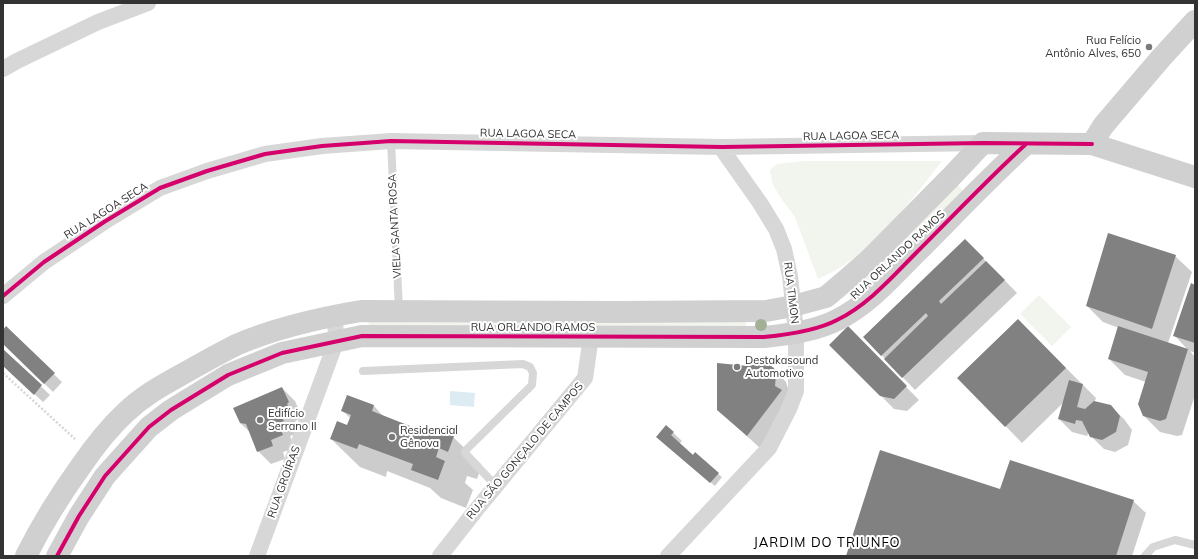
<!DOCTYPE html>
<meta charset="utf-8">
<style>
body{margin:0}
#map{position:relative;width:1198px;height:559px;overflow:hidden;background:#fff;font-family:Mulish,sans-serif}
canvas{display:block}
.frame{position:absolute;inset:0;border:4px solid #333;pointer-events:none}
</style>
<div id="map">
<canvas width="1198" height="559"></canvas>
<div class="frame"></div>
</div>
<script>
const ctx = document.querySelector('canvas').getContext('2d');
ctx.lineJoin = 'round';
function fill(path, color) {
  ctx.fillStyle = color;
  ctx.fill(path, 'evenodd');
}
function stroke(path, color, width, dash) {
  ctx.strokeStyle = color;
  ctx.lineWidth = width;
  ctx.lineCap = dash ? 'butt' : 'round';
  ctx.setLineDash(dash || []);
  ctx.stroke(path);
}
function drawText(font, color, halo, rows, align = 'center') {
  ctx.font = font + ' Mulish,sans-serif';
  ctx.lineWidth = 4;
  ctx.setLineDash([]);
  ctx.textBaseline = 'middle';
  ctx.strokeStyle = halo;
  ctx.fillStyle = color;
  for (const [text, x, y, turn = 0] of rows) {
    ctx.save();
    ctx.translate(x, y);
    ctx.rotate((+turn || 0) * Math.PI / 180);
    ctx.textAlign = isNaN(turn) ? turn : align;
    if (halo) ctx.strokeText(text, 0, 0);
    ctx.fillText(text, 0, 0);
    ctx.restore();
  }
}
fill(new Path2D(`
 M 804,161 L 942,161 C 910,202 868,259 818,279 L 795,217 L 782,200 L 772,183 L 770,170 L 777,164 Z
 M 956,183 L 966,193 L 857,298 L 849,287 Z
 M 1039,295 L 1071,327 L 1052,346 L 1020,314 Z
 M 368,316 L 746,318 L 746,331 L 369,329 Z`), '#f1f5ed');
fill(new Path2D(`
 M 450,391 L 475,393 L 474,407 L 450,405 Z`), '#ddebf3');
fill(new Path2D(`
 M 965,240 L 1017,293 L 915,390 L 864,337 Z
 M 1175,256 L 1192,272 L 1168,343 L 1188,350 L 1174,335 L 1195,286 L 1195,353 L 1190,351 L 1195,357 L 1195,395 L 1182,435 L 1177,436 L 1160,432 L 1144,416 L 1146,382 L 1125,375 L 1109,359 L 1119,328 L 1103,322 L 1087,306 Z
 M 6,328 L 62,382 L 53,392 L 3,343 L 3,331 Z
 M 848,328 L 919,400 L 907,411 L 894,409 L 831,345 Z
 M 1034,336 L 1096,398 L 1094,403 L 1110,406 L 1124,419 L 1132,430 L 1128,445 L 1115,452 L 1104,449 L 1091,436 L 1089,432 L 1087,436 L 1072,432 L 1059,419 L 1064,402 L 1022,443 L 959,378 Z
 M 3,350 L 50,395 L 43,402 L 3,365 Z
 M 773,368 L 786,382 L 788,388 L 788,397 L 760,448 L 718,410 Z
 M 282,388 L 295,401 L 301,415 L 299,418 L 300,419 L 295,421 L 299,429 L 294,431 L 296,434 L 290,436 L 295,448 L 283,452 L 285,459 L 271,464 L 258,451 L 251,433 L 240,423 Z
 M 348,397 L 374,406 L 384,417 L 426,433 L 453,437 L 482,465 L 477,479 L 467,476 L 465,483 L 473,490 L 466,508 L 441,498 L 430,488 L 387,471 L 386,477 L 360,467 L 331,439 L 348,426 L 351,419 L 343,411 Z
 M 666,426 L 682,441 L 679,444 L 722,477 L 715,486 L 666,445 Z
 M 1001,490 L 1133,501 L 1146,513 L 1132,556 L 847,556 Z`), '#0003');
fill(new Path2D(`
 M 1108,233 L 1176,255 L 1152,329 L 1086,306 Z
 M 965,239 L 984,258 L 939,301 L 941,304 L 986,261 L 1005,280 L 902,378 L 884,359 L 928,316 L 926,313 L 881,356 L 863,337 Z
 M 1191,283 L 1195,285 L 1195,343 L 1173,336 Z
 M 1018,319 L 1066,368 L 1005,427 L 957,378 Z
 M 6,326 L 55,373 L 44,384 L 3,344 L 3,330 Z
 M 848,326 L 907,386 L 894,399 L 880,396 L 829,345 Z
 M 1118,326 L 1188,349 L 1166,419 L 1160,421 L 1143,416 L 1138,404 L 1148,372 L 1108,359 Z
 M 3,349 L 42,385 L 34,395 L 3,366 Z
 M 717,363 L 748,366 L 761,363 L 768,364 L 774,368 L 776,375 L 775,386 L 782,390 L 747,436 L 717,410 Z
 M 1069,380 L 1083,384 L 1077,407 L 1085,409 L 1094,401 L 1111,405 L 1120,416 L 1116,432 L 1102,440 L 1090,437 L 1082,421 L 1076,420 L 1075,424 L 1058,419 Z
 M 282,387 L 289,402 L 287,404 L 288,406 L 283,408 L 287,416 L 282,418 L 284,421 L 278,423 L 283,435 L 271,440 L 273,446 L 257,452 L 246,424 L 240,423 L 233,408 Z
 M 347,395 L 374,405 L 372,411 L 425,432 L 427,426 L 454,436 L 448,452 L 439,448 L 436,457 L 445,461 L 438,480 L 411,470 L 413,464 L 359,444 L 357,449 L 330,439 L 337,421 L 347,425 L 351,415 L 341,411 Z
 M 666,425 L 674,432 L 671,435 L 693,455 L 695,452 L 719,473 L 710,483 L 656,437 Z
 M 880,450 L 1000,489 L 1010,460 L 1134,500 L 1116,556 L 846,556 Z`), '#818181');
stroke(new Path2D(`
 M 3,373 L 75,439`), '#d6d6d6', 2.5, [2, 2]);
stroke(new Path2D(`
 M 391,141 L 399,310
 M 363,371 L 523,364 L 530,367 L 533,373 L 532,385 L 466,450 L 465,453 L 496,486
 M 1145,556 L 1153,547 L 1175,540 L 1195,545`), '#d7d7d7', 8);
stroke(new Path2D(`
 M 3,69 L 17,61 L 98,22 L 148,3
 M 3,296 L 44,262 L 104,222 L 160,188 L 207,171 L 265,154 L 322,146 L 391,141 L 722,147 L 983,143
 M 257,556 L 336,342 L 335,315
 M 440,556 L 476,510 L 585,378 L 591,337
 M 668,556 L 769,448 L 789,409 L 796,391 L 796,332 L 790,276 L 784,249 L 776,229 L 760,203 L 724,152 L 722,147`), '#d7d7d7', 16);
stroke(new Path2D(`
 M 1092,144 L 1103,126 L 1161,58 L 1195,21
 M 26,556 C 42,524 60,495 81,466 C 94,447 109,428 125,413 C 145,394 165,384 188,371 C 204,362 220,353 236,345 C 275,328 319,318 361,311 L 617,312 L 766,311 L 793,306 L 826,297 L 845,281 L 870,259 L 950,178 L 983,143 L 1092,144 L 1195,177
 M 57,556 L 79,516 L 105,476 L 149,427 L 171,410 L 228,375 L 282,353 L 362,336 L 764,337 C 785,335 818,330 837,320 C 868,305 892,277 916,253 C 952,217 988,179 1026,144`), '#d0d0d0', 22);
stroke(new Path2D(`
 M 3,296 L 44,262 L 104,222 L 160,188 L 207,171 L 265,154 L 322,146 L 391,141 L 722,147 L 983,143 L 1092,144
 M 57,556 L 79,516 L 105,476 L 149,427 L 171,410 L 228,375 L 282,353 L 362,336 L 764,337 C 785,335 818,330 837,320 C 868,305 892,277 916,253 C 952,217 988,179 1026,144`), '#d6006c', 4);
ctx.fillStyle = '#a2b095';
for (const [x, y] of [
 [761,325]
]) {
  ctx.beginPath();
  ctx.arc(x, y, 6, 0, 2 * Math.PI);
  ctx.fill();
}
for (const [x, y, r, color] of [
 [1149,47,4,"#7a7a7a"],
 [737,367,4,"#7a7a7a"],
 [260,420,4,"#7a7a7a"],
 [392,437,4,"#7a7a7a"]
]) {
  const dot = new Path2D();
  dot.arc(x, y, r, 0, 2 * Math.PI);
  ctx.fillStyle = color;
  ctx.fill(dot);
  stroke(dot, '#fff', 1.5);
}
drawText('11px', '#333', '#fff', [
 ["Rua Felício",1141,41,"right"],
 ["Antônio Alves, 650",1141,54,"right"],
 ["Destakasound",745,361],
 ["Automotivo",745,374],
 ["Edifício",268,414],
 ["Serrano II",268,427],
 ["Residencial",400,431],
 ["Gênova",400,444]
], 'left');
drawText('11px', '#333', '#fff', [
 ["RUA LAGOA SECA",528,134,1],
 ["RUA LAGOA SECA",851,136,-1],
 ["RUA LAGOA SECA",106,211,-32],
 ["VIELA SANTA ROSA",395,226,-93],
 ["RUA ORLANDO RAMOS",898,255,-43],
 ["RUA TIMON",791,293,83],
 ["RUA ORLANDO RAMOS",533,328],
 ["RUA SÃO GONÇALO DE CAMPOS",525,451,-50],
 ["RUA GROÍRAS",284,482,-70]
]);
ctx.letterSpacing = '1px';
drawText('13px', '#000', '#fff', [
 ["JARDIM DO TRIUNFO",827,543]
]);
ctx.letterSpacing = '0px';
</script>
